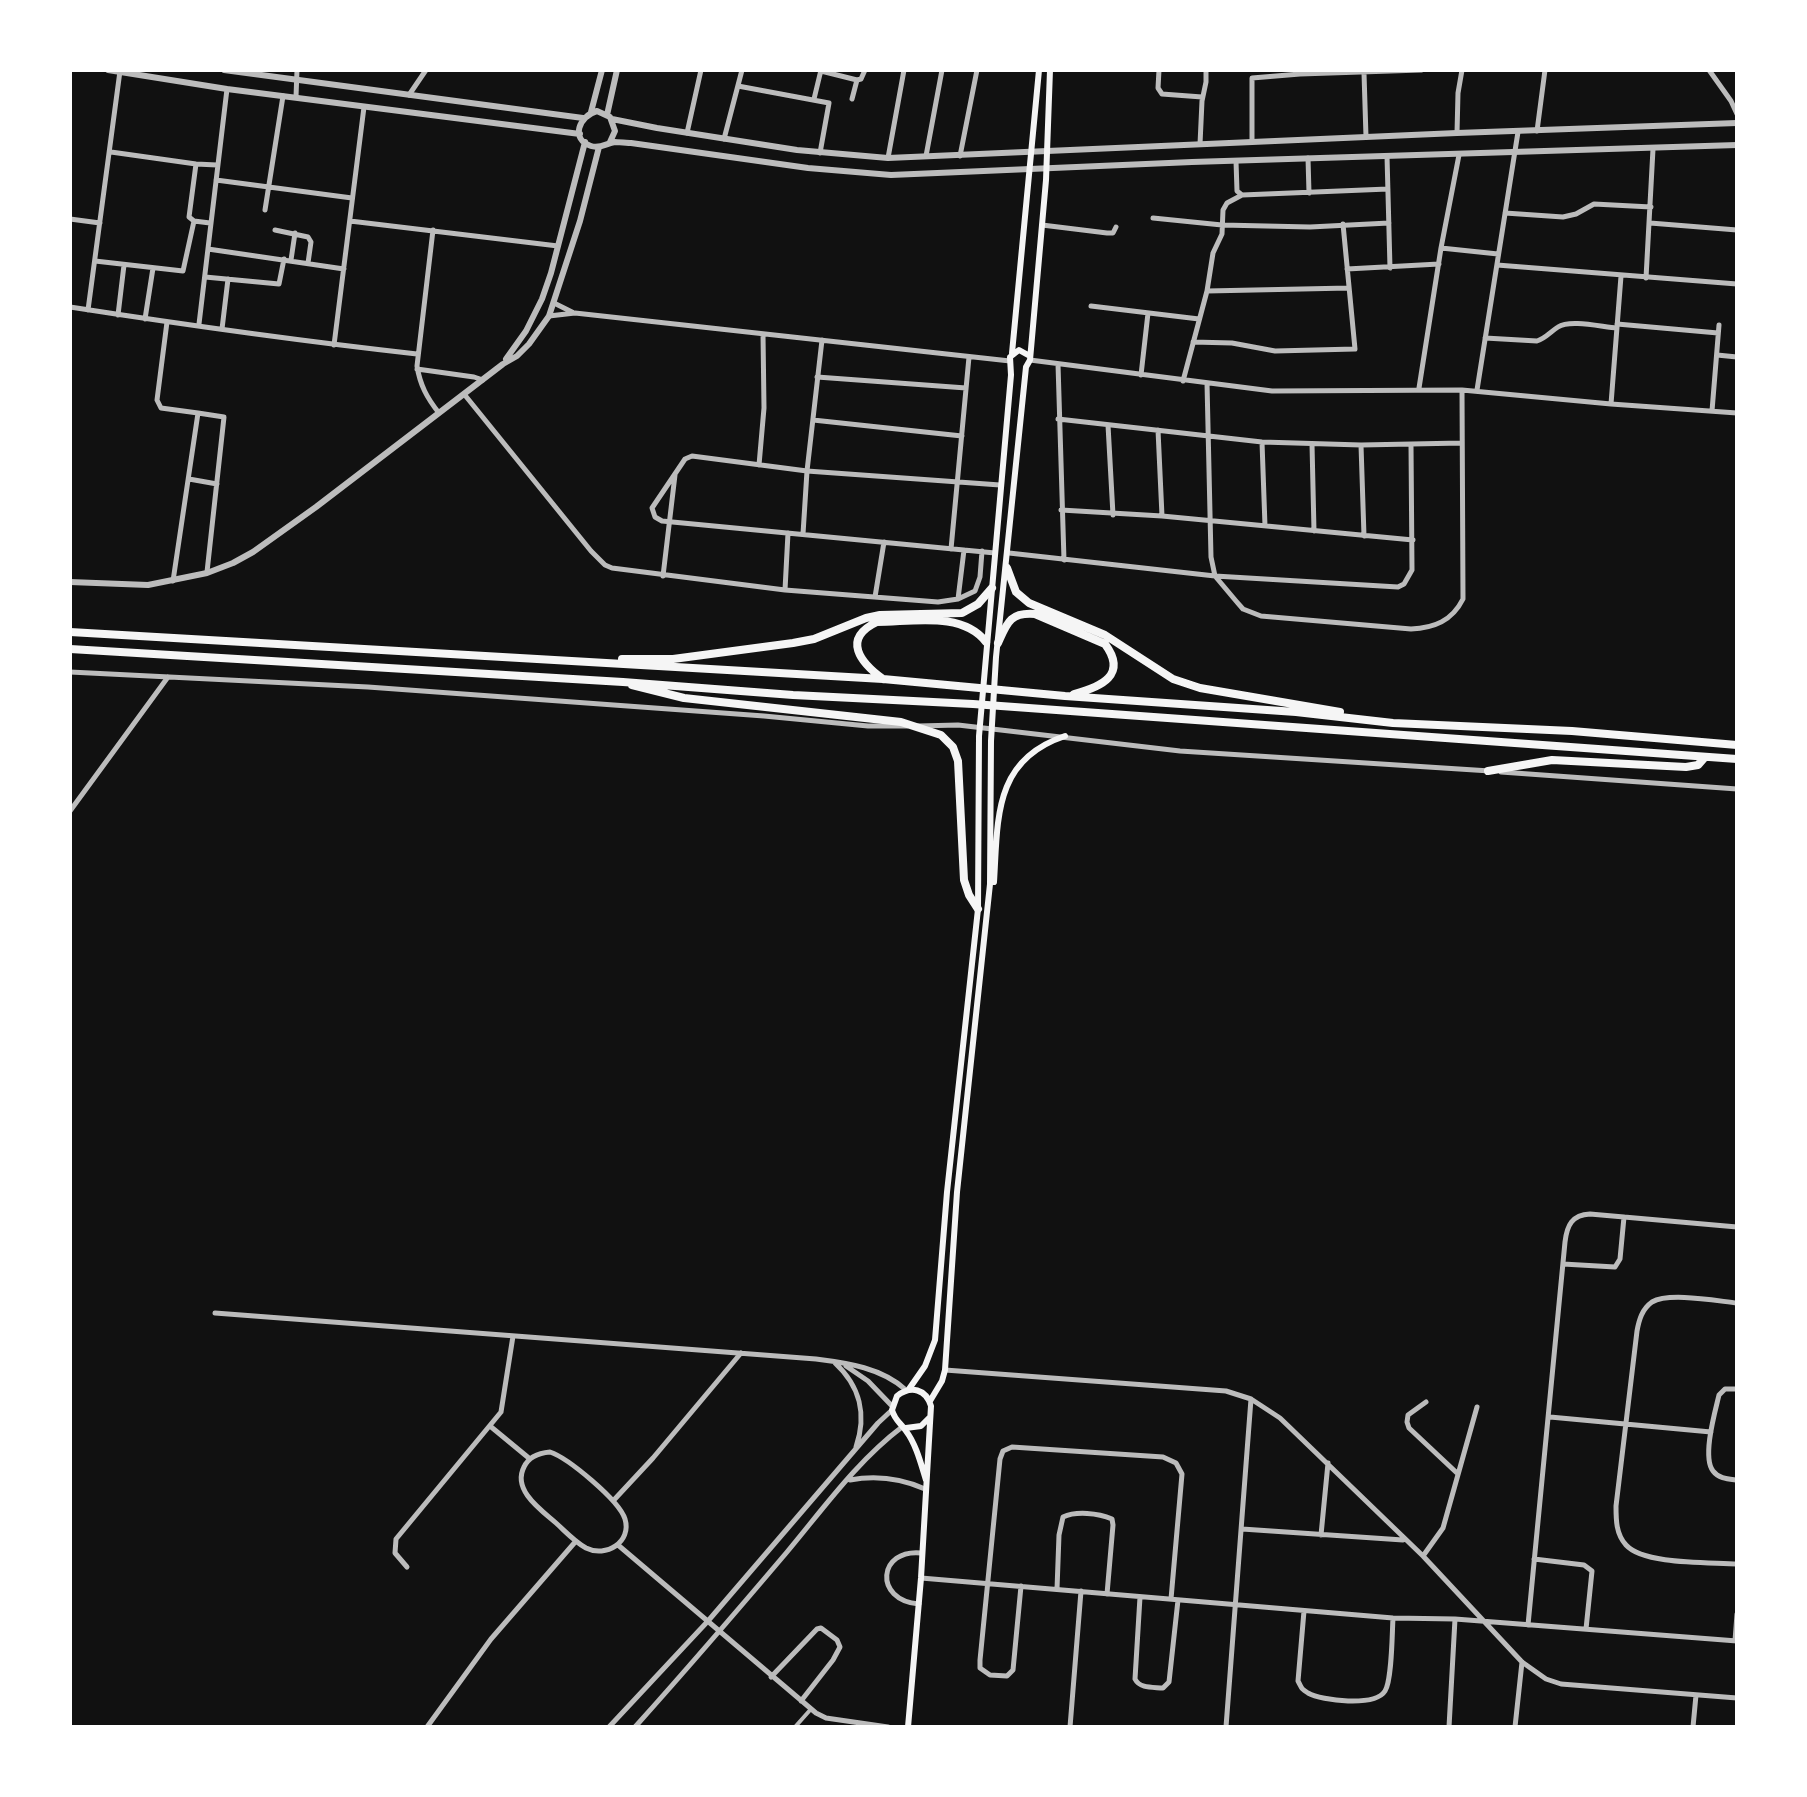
<!DOCTYPE html>
<style>
body{margin:0}
#map{position:relative;width:1807px;height:1797px;overflow:hidden;background:#111;font-family:Montserrat,sans-serif}
canvas{display:block}
.frame{position:absolute;inset:0;border:72px solid #fff;pointer-events:none}
</style>
<div id="map">
<canvas width="1807" height="1797"></canvas>
<div class="frame"></div>
</div>
<script>
const ctx = document.querySelector('canvas').getContext('2d');
ctx.lineJoin = 'round';
function stroke(path, color, width, dash) {
  ctx.strokeStyle = color;
  ctx.lineWidth = width;
  ctx.lineCap = dash ? 'butt' : 'round';
  ctx.setLineDash(dash || []);
  ctx.stroke(path);
}
stroke(new Path2D(`
 M 795,1727 L 811,1709`), '#bcbcbc', 4);
stroke(new Path2D(`
 M 1159,70 L 1158,88 L 1162,94 L 1202,97
 M 1709,70 L 1731,101 L 1737,114
 M 821,71 L 857,80 L 861,79 L 865,70
 M 1364,73 L 1366,137
 M 738,86 L 829,103 L 820,153
 M 409,95 L 426,70
 M 296,97 L 297,70
 M 814,99 L 821,70
 M 852,99 L 857,80
 M 1537,131 L 1545,70
 M 687,133 L 701,70
 M 1457,133 L 1458,93 L 1462,70
 M 724,139 L 742,70
 M 1252,142 L 1252,78 L 1300,74 L 1421,70
 M 1200,144 L 1202,101 L 1206,82 L 1206,70
 M 111,152 L 196,164 L 217,165
 M 926,156 L 942,70
 M 960,156 L 977,70
 M 1387,156 L 1390,268
 M 888,158 L 904,70
 M 1308,158 L 1309,193
 M 1236,161 L 1237,191 L 1242,195 L 1388,189
 M 196,164 L 189,217 L 194,221 L 210,223
 M 216,180 L 352,198
 M 265,210 L 283,96
 M 1505,213 L 1563,217 L 1576,214 L 1594,204 L 1651,207
 M 1153,218 L 1222,225 L 1310,227 L 1389,223
 M 70,219 L 100,223
 M 350,221 L 558,246
 M 1650,223 L 1737,230
 M 1042,225 L 1107,233 L 1113,233 L 1116,227
 M 275,230 L 308,237 L 311,242 L 308,263
 M 433,230 L 417,366 C 420,385 427,398 439,413
 M 1441,248 L 1498,254
 M 208,249 L 344,269
 M 291,260 L 295,233
 M 95,261 L 183,271 L 194,221
 M 1497,265 L 1737,284
 M 1347,269 L 1439,264
 M 205,277 L 279,284 L 284,259
 M 1646,278 L 1653,149
 M 1207,291 L 1349,288
 M 554,303 L 572,312
 M 1091,306 L 1199,319
 M 70,307 C 186,325 301,341 417,354
 M 88,310 L 120,71
 M 118,315 L 124,265
 M 549,316 L 575,313 L 1010,361
 M 145,319 L 153,268
 M 167,322 L 157,400 L 161,408 L 198,413 L 173,581
 M 199,324 L 227,89
 M 1617,324 L 1718,333
 M 222,329 L 228,279
 M 1485,338 L 1537,341 C 1546,338 1550,332 1558,327 C 1570,319 1602,327 1617,328
 M 1193,342 L 1232,343 L 1275,351 L 1355,349 L 1343,224
 M 334,345 L 364,107
 M 1717,355 L 1737,357
 M 1030,360 L 1272,391 L 1462,390 L 1611,404 L 1737,413
 M 1058,364 L 1064,560
 M 417,369 L 474,377 L 483,380
 M 1141,375 L 1148,313
 M 817,377 L 966,388
 M 1183,381 L 1207,291 L 1213,253 L 1222,234 L 1223,210 L 1227,203 L 1242,195
 M 1207,383 L 1211,557 L 1215,576 L 1236,601 L 1243,609 L 1261,616 L 1411,629 C 1434,628 1452,621 1463,599 L 1462,390
 M 1419,388 L 1441,248 L 1459,155
 M 1477,390 L 1518,132
 M 464,394 L 591,551 L 605,565 L 612,568 L 785,590 L 938,602 L 958,599 L 975,591 L 980,577 L 982,551
 M 1611,404 L 1621,276
 M 1712,411 L 1719,325
 M 198,413 L 224,417 L 207,572
 M 1058,419 L 1262,442 L 1361,445 L 1462,443
 M 813,420 L 962,436
 M 1108,425 L 1113,515
 M 1158,430 L 1162,516
 M 1262,442 L 1265,526
 M 1312,444 L 1314,531
 M 1361,445 L 1364,536
 M 759,465 L 764,408 L 763,334
 M 189,479 L 217,484
 M 1061,510 L 1162,516 L 1413,540
 M 803,534 L 807,471 L 822,340
 M 951,549 L 969,357
 M 995,553 L 662,521 L 655,517 L 652,508 L 685,459 L 692,456 L 807,471 L 1000,485
 M 1009,553 L 1215,576 L 1398,587 L 1404,584 L 1412,570 L 1411,445
 M 663,576 L 675,475
 M 785,590 L 788,533
 M 875,597 L 884,542
 M 958,599 L 964,550
 M 70,672 L 368,687 L 764,716 L 868,726 L 907,726
 M 918,726 L 958,725 L 1180,751 L 1490,771
 M 1501,772 L 1737,789
 M 70,811 L 168,677
 M 1563,1264 L 1615,1267 L 1620,1259 L 1624,1217
 M 1737,1303 C 1717,1301 1669,1292 1652,1302 C 1642,1309 1639,1320 1637,1331 L 1616,1506 C 1616,1520 1616,1534 1626,1545 C 1644,1565 1710,1562 1737,1564
 M 215,1313 L 816,1359 C 848,1363 882,1368 906,1390
 M 835,1363 C 860,1386 867,1415 856,1447
 M 846,1366 L 868,1381 L 892,1406
 M 945,1370 L 1226,1391 L 1251,1399 L 1280,1418 L 1423,1556 L 1522,1662 L 1546,1679 L 1561,1684 L 1737,1698
 M 1737,1389 L 1725,1389 L 1719,1395 C 1715,1412 1702,1457 1713,1471 C 1719,1479 1728,1479 1737,1480
 M 1426,1402 L 1408,1415 L 1407,1422 L 1409,1428 L 1458,1474
 M 1550,1417 L 1711,1432
 M 490,1426 L 530,1459
 M 550,1452 C 568,1458 619,1500 625,1519 C 632,1542 606,1558 586,1548 C 575,1542 566,1532 556,1523 C 541,1510 512,1490 524,1467 C 529,1456 539,1453 550,1452 Z
 M 850,1480 C 877,1475 900,1478 925,1489
 M 613,1501 L 653,1458 L 741,1353
 M 1242,1529 L 1403,1540
 M 1321,1535 L 1328,1463
 M 618,1545 L 816,1713 L 826,1718 L 888,1727
 M 1423,1556 L 1443,1528 L 1477,1407
 M 1534,1559 L 1584,1565 L 1592,1571 L 1586,1629
 M 407,1567 L 395,1553 L 396,1539 L 501,1412 L 513,1336
 M 921,1578 L 1393,1618 L 1455,1619 L 1737,1641
 M 1021,1586 L 1013,1670 L 1007,1676 L 990,1675 L 980,1668 L 980,1660 L 1000,1459 L 1003,1451 L 1012,1447 L 1163,1457 L 1176,1463 L 1182,1474 L 1171,1599
 M 1057,1589 L 1059,1535 L 1063,1517 C 1076,1511 1098,1513 1112,1519 L 1113,1525 L 1107,1594
 M 1140,1597 L 1135,1679 C 1140,1689 1153,1687 1163,1688 L 1169,1682 L 1178,1600
 M 919,1604 C 873,1600 878,1548 922,1553
 M 1304,1611 L 1298,1681 C 1302,1688 1300,1688 1308,1693 C 1322,1701 1375,1707 1385,1691 C 1392,1680 1392,1634 1393,1618
 M 1528,1625 L 1565,1242 C 1567,1225 1572,1215 1590,1214 L 1737,1227
 M 1735,1641 L 1737,1614
 M 771,1677 L 817,1629 L 821,1628 L 837,1640 L 840,1647 L 833,1660 L 801,1701
 M 427,1727 L 491,1639 L 576,1541
 M 609,1727 L 708,1621 L 878,1423 L 892,1410
 M 635,1727 C 687,1669 737,1611 787,1552 C 823,1509 857,1461 902,1427
 M 1070,1727 L 1081,1591
 M 1226,1727 L 1251,1399
 M 1449,1727 L 1455,1619
 M 1515,1727 L 1522,1662
 M 1693,1727 L 1696,1695`), '#bcbcbc', 5);
stroke(new Path2D(`
 M 108,70 L 227,89 L 580,134
 M 224,70 L 583,118
 M 591,112 L 602,70
 M 607,115 L 617,70
 M 612,119 L 657,128 L 797,150 L 888,158 L 1457,133 L 1737,123
 M 610,142 L 615,131 L 610,117 L 597,111 C 579,116 570,139 591,146 C 600,149 607,143 615,142 C 617,142 629,143 631,143 L 808,168 L 891,175 L 1192,162 L 1737,145
 M 506,359 L 526,331 L 542,299 L 551,273 L 585,142
 M 70,582 L 148,585 L 207,573 L 233,563 L 253,552 L 316,507 L 503,364 L 517,356 L 529,344 L 549,316 L 580,221 L 599,147`), '#bcbcbc', 6);
stroke(new Path2D(`
 M 1012,353 L 1039,70
 M 994,882 C 998,819 993,760 1065,736
 M 909,1389 L 925,1366 L 935,1340 L 947,1192 L 978,909 L 979,736 L 1011,375 L 1010,357 L 1019,350 L 1028,355
 M 930,1401 L 942,1381 L 945,1370 L 957,1192 L 990,884 L 991,741 L 996,657 L 1026,367 L 1030,360 L 1046,180 L 1050,70
 M 906,1428 L 921,1426 L 929,1418
 M 908,1727 L 921,1578 L 931,1406 C 926,1389 911,1385 897,1396 L 892,1410 C 895,1421 901,1423 906,1431 C 916,1444 921,1464 926,1480`), '#f5f5f5', 6);
stroke(new Path2D(`
 M 1007,568 L 1016,592 L 1029,603 L 1105,635 L 1173,679 L 1200,688 L 1340,712
 M 70,632 L 883,679 L 1065,696 L 1296,712 L 1393,723 L 1572,731 L 1737,745
 M 998,643 C 1007,623 1010,612 1035,614 L 1105,644 C 1128,675 1101,687 1074,694
 M 70,649 L 623,682 L 793,695 L 973,704 L 1737,759
 M 622,659 L 673,659 L 793,643 L 814,639 L 866,618 L 880,615 L 962,613 L 978,604 L 992,588
 M 883,679 C 861,663 841,639 877,622 C 912,622 962,611 986,642
 M 632,685 L 684,698 L 901,722 L 941,735 L 953,747 L 958,761 L 964,880 L 969,895 L 978,909
 M 1488,771 L 1552,760 L 1686,767 L 1698,765 L 1705,757`), '#f5f5f5', 8);
</script>
